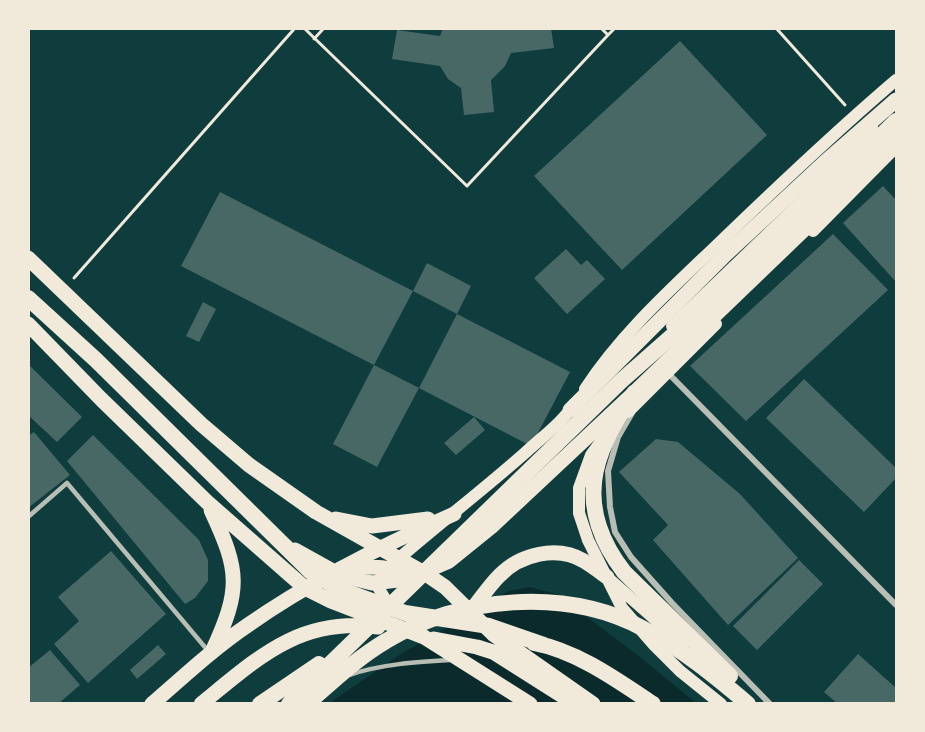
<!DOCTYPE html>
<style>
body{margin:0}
#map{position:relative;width:925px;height:732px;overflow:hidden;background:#0f3d3e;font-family:Ubuntu,sans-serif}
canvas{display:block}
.frame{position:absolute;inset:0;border:30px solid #f1e9da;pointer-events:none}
</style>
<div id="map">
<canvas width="925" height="732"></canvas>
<div class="frame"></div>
</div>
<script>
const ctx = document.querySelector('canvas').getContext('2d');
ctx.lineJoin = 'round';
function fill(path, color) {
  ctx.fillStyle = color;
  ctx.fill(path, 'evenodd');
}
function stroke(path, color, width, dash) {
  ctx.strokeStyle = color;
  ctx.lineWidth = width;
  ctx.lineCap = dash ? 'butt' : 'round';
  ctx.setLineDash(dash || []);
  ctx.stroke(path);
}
fill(new Path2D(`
 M 530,587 L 556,594 L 635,653 L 696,703 L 328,704 L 401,654 L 509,591 Z`), '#0a2a2b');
fill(new Path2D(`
 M 443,28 L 551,28 L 554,48 L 511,53 L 505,66 L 491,80 L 494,112 L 464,115 L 461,88 L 448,79 L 440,66 L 392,59 L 397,30 L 440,36 Z
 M 680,41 L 767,135 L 622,270 L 534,176 Z
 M 883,186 L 896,200 L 896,282 L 843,223 Z
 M 220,192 L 413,291 L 374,365 L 419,388 L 377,467 L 333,444 L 374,365 L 181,266 Z
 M 833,234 L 888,290 L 746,421 L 690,366 Z
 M 566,249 L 581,265 L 587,260 L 605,279 L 567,314 L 534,278 Z
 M 427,263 L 471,286 L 457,314 L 413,291 Z
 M 203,302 L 216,309 L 199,342 L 186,336 Z
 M 457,314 L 570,372 L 531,446 L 419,388 Z
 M 28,364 L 82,417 L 57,442 L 28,415 Z
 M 804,379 L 896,468 L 896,478 L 864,512 L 766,418 Z
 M 474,417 L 485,430 L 456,455 L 444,443 Z
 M 34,432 L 70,475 L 28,508 L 28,436 Z
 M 93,435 L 199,540 L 208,560 L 208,581 L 195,598 L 185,604 L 67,461 Z
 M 656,439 L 678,442 L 740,494 L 798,558 L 728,625 L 653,540 L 668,525 L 619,472 Z
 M 111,551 L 166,614 L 88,683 L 54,644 L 79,621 L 58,597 Z
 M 799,560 L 823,584 L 757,650 L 733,626 Z
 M 158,645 L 166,654 L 137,679 L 130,670 Z
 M 50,650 L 80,685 L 58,704 L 28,704 L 28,668 Z
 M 858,654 L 896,688 L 896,704 L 838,704 L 824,692 Z`), '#486865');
stroke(new Path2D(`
 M 304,28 L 467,186 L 608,35
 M 601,28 L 608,35 L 615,28
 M 776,28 L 845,105
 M 314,39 L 324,28
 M 74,278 L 295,28`), '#f1e9da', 3);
stroke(new Path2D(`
 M 28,517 L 67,483 L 209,652
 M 349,675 C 382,664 416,662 450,660`), '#b8beb3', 4.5);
stroke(new Path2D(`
 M 668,373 L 896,605
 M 632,413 L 618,437 L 608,471 L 610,507 L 615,532 L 631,557 L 672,603 L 770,704`), '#b8beb3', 6);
stroke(new Path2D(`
 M 813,231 L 896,147
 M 672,326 L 853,152 L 872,127
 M 585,389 C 621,334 670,290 718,244 C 776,188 835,132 896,80
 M 628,412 L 716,324
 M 602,440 L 591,455 L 579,488 L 579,513 L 588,540 L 622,608 L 654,645 L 680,671 L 721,704
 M 608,578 L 658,622 L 683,648
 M 391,609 L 378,587 L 382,575 L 388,568 C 433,528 481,492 526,452 C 542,437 563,422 575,403`), '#f1e9da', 12);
stroke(new Path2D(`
 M 28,258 L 201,424 L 249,465 L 316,512 L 426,574 L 445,587 L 493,634 L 593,704
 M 28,324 L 101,399 L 207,502 L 305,588 L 331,601 L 424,637 L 530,704
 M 570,410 L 726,254 L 824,163 L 896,100
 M 211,510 C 240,572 241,589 212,652
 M 336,519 L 372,526 L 428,519
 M 295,550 L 340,575 L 372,583 L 407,579 L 449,561 L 491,527 L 634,393 L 817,217 L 896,137
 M 345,569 C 370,565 393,566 416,577
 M 470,612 C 480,600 488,587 499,576 C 520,554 557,545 584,561 C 592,566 600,572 607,577
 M 434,639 L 477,647 L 493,652 L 575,704
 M 152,704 C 183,677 214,648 248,625 C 312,580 383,545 454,514
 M 201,704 C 258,658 299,617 378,627`), '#f1e9da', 15);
stroke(new Path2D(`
 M 28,298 L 96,360 L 311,572 L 339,589 L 405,613 L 489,626 L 544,645
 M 634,393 C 591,454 574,507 624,572 L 730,676
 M 534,643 C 577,651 617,680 653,704
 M 260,704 L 319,664
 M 289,704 L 621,381 L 714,299 L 896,121
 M 307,704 C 332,682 357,658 386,641 C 459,596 567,587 644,629 C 682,649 715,676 748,704`), '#f1e9da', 16);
</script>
